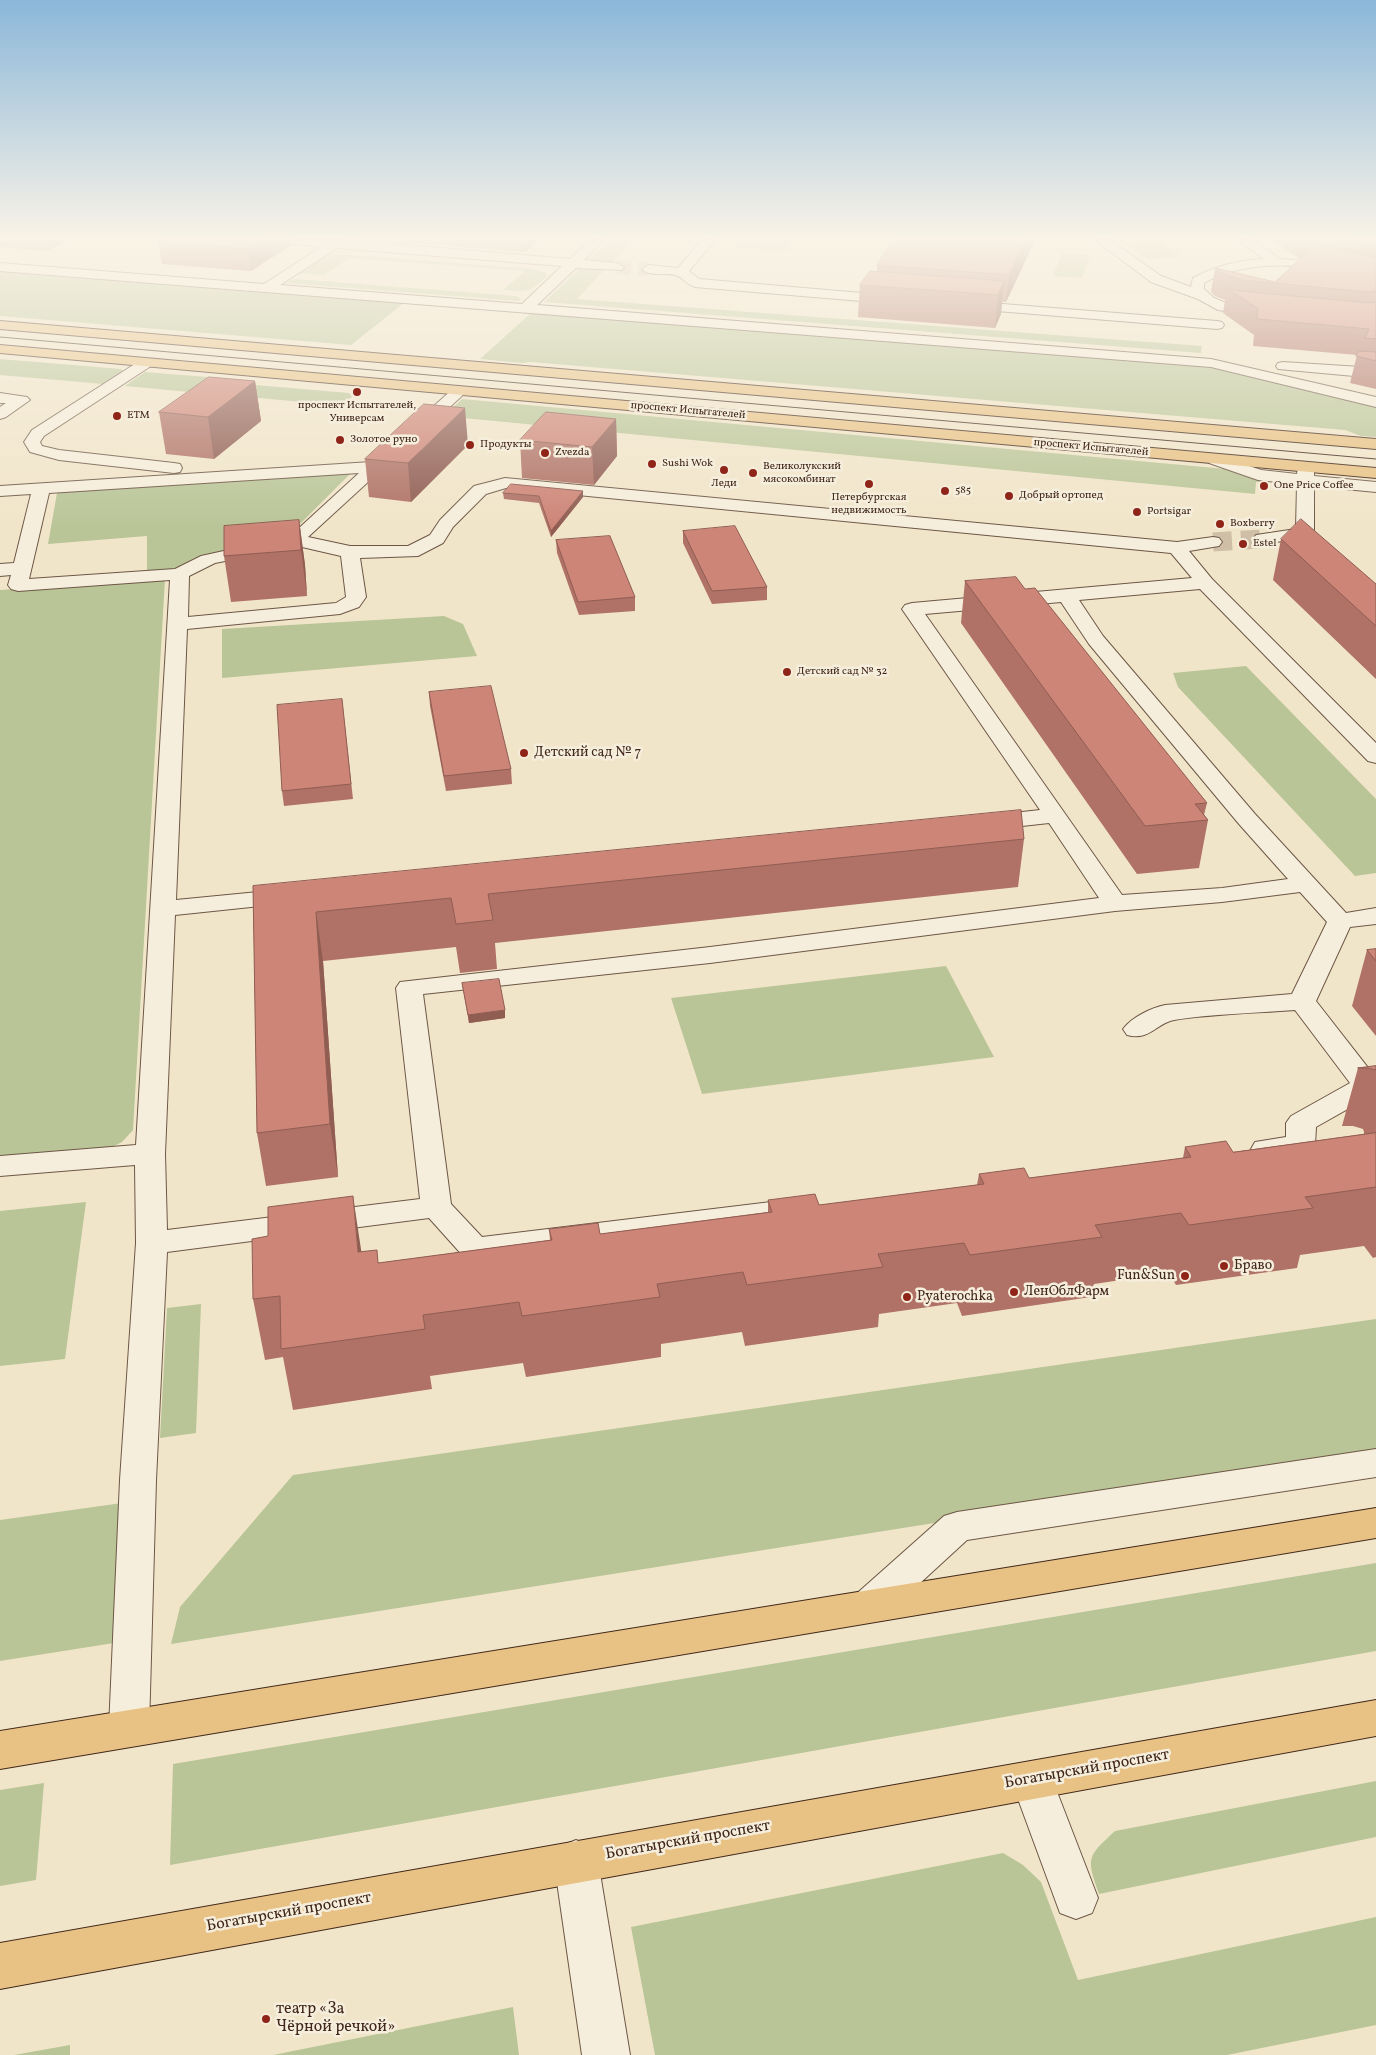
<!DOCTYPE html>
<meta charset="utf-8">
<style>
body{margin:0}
canvas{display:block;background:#f1e5c9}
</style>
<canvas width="1376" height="2055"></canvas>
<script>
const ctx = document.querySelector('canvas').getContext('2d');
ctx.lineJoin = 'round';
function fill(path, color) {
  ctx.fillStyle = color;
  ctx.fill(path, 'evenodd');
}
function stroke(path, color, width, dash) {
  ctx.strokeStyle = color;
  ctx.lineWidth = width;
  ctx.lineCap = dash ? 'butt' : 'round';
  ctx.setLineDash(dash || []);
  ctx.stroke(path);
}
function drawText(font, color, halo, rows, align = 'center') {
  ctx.font = font + ' Vollkorn,serif';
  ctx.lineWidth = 5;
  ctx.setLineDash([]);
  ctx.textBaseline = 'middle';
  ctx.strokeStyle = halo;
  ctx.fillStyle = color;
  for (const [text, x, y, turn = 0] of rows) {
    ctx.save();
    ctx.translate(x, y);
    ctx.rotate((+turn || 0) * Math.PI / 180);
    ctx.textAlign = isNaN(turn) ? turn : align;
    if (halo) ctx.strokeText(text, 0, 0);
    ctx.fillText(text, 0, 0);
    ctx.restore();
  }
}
fill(new Path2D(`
 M 609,240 L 634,240 L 611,263 L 587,262 Z
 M 740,240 L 794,240 L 786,251 L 734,248 Z
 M 1160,242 L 1181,257 L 1147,259 L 1126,244 Z
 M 1062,253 L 1090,255 L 1082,278 L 1053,276 Z
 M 339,254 L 533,269 L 545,272 L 547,276 C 531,292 525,292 503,290 L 525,271 L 350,258 L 324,275 L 300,273 L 327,255 Z
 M 580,268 L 605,269 L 577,299 L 1202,346 L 1201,353 L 544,302 Z
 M 0,271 L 404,303 L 351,345 L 0,316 Z
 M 295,279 L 516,296 L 521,299 L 519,301 L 285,283 Z
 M 531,313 L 1213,366 L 1376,405 L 1376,437 L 1361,436 L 1345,430 L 531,362 L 522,363 L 480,359 Z
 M 0,359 L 121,369 L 123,371 L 103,384 L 0,375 Z
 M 145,372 L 220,378 L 200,393 L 125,386 Z
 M 232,383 L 349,393 L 352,397 L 344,403 L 335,405 L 216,394 Z
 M 462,399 L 1237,470 L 1263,479 L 1262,482 L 1256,482 L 1255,494 L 453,417 L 446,414 Z
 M 352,472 L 287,537 L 194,558 L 176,569 L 147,571 L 147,536 L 48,544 L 57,493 Z
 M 165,579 L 133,1130 L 122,1142 L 104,1151 L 0,1161 L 0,590 Z
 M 444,616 L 463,624 L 477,656 L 222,678 L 222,629 Z
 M 1246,666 L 1376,799 L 1376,873 L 1355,876 L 1178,687 L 1173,673 Z
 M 946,966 L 994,1057 L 702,1094 L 671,998 Z
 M 86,1202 L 65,1359 L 0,1366 L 0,1211 Z
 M 201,1304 L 196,1433 L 160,1438 L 167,1308 Z
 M 1376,1319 L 1376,1453 L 171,1644 L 180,1607 L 293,1475 Z
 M 122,1503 L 114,1643 L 0,1661 L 0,1520 Z
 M 1376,1563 L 1376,1651 L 170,1865 L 173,1764 Z
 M 1376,1781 L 1376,1837 L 1099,1894 C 1086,1857 1087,1857 1115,1831 Z
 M 44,1783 L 36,1880 L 0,1886 L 0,1790 Z
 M 1003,1853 L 1023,1865 L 1041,1882 L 1078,1980 L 1376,1917 L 1376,2025 L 1227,2055 L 655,2055 L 631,1927 Z
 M 513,2007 L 519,2055 L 273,2055 Z
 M 70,2045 L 70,2055 L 14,2055 Z`), '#b9c597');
stroke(new Path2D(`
 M 617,267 L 649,269`), '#cebfa6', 14, [14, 7]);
stroke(new Path2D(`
 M 1213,542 L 1262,539`), '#cebfa6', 19, [19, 9]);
const minor = new Path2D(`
 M 290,240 L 345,240 L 570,259 L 590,240 L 604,240 L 584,260 L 617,263 L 624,267 L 622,270 L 576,268 L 537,305 L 1211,359 L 1376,397 L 1376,407 L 1211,367 L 0,271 L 0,263 L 264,284 L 321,247 L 292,244 ZM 337,248 L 562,266 L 522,304 L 280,285 Z
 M 702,240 L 715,240 L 689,271 L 699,279 L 897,296 L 904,300 L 897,304 L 695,287 C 688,285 684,279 678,276 C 667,271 651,278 642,269 L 649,265 L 678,268 Z
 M 1095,240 L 1110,240 L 1161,276 L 1191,287 L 1193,278 C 1215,266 1239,260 1264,259 L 1238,240 L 1253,240 L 1280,259 L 1338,264 L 1376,274 L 1376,283 C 1364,280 1352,274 1339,272 C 1297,263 1242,261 1204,283 L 1204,289 L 1214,298 L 1228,304 L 1259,309 L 1261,312 L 1254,316 L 1218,310 L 1198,299 L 1151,282 Z
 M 965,301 L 1217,321 L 1222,322 L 1224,325 L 1222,328 L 1217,329 L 960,308 L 958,305 L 960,302 Z
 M 146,359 L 151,360 L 153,363 L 151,366 L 44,436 L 40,442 L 42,446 L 59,450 L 174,463 L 180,464 L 182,468 L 180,472 L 174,473 L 59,460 L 30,452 L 24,442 L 32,430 L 141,360 Z
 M 1283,362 L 1376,368 L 1376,378 L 1278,369 L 1276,366 L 1278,363 Z
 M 459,386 L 464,388 L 467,391 L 464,394 L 308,537 L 350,546 L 408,546 L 430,535 L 440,520 L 474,486 L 505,478 L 1177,542 L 1213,537 L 1219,538 L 1222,542 L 1219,546 L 1189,551 L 1212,579 L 1376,743 L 1376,763 L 1368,761 L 1200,589 L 1079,600 L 1103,636 L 1255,814 L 1346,913 L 1376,908 L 1376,924 L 1350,927 L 1316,1001 L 1376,1078 L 1376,1093 L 1316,1127 L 1315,1145 L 1311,1152 L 1266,1159 L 1255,1156 L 1251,1149 L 1255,1142 L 1286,1137 L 1286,1123 L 1291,1116 L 1350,1083 L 1295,1010 C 1256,1013 1211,1014 1174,1020 C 1155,1024 1150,1041 1127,1035 L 1123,1029 C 1132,1017 1151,1008 1165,1005 L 1292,994 L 1327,922 L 1300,892 L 1222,902 L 1115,911 L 710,963 L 423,994 L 451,1204 L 482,1237 L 804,1198 L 815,1201 L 819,1208 L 815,1215 L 804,1218 L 475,1260 L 464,1257 L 429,1218 L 167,1252 L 156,1480 L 149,1728 L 143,1741 L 129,1746 L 115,1741 L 109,1728 L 120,1480 L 136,1243 L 135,1165 L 0,1176 L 0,1156 L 136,1145 L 170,580 L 18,591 L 11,589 L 8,585 L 11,575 L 0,576 L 0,564 L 14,563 L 31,494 L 0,496 L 0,486 L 371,462 L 454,388 ZM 359,473 L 286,540 L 289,544 L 341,556 L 346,597 L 336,603 L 188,617 L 189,576 L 215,563 L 266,553 L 269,549 L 266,545 L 260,543 L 201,556 L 175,569 L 29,579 L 49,493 ZM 506,488 L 1171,553 L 1192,578 L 912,603 L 905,605 L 902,609 L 1040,810 L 986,816 L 978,818 L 974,823 L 978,828 L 986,830 L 1049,823 L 1099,898 L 710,947 L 400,982 L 396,988 L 420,1199 L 167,1230 L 165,1154 L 175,915 L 289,903 L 298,901 L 301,896 L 298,891 L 289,889 L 176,900 L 187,629 L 340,614 L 359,607 L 366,597 L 360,558 L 418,556 L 443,543 L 453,527 L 486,494 ZM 1061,602 L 1089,644 L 1239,824 L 1288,879 L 1222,888 L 1122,895 L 925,614 Z
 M 0,393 L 27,397 L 30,400 L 6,417 L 0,419 L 0,407 L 6,403 L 0,403 Z
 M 1215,454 L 1261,470 L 1297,474 L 1298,467 L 1300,463 L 1312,463 L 1314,467 L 1314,476 L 1376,482 L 1376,492 L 1314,486 L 1314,533 L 1311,537 L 1262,544 L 1256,543 L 1253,539 L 1256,535 L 1296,529 L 1297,484 L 1258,480 L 1209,463 L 1207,459 L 1209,455 Z
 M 1376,1449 L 1376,1477 L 967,1540 L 882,1618 L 868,1623 L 854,1618 L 849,1607 L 854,1596 L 944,1516 L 957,1512 Z
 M 1032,1761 L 1047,1766 L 1098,1898 L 1092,1913 L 1076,1919 L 1060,1913 L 1011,1780 L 1017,1766 Z
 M 576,1840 L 591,1846 L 598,1861 L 630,2055 L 582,2055 L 554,1861 L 561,1846 Z`);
const major = new Path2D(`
 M 0,321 L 1376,439 L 1376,449 L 0,329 Z
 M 0,345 L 1376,468 L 1376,478 L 0,353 Z
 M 1376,1508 L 1376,1538 L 0,1769 L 0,1731 Z
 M 1376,1700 L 1376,1736 L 0,1989 L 0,1943 Z`);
stroke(minor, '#6d5746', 2);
stroke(major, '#41281b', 2);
fill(minor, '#f6eedc');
fill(major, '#e8c284');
stroke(new Path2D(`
 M 0,337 L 1376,459`), '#41281b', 1);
fill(new Path2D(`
 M 0,240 L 68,240 L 48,251 L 0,247 Z
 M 161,240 L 290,240 L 291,245 L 251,271 L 162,264 L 158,242 Z
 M 373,240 L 539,240 L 525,252 Z
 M 894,240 L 1035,240 L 1006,302 L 1002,302 L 1001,314 L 995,328 L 858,317 L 860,285 L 877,271 L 877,265 Z
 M 1272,240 L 1376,240 L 1376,389 L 1350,383 L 1357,355 L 1253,346 L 1254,335 L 1223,313 L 1225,300 L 1215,296 L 1211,292 L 1215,268 L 1275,282 L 1300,259 Z
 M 255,381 L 261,421 L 214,459 L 166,454 L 159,412 Z
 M 616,419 L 617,456 L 594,485 L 522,478 L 520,440 Z
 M 468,445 L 411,502 L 369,497 L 365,459 Z
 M 583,491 L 583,497 L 551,537 L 539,503 L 504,499 L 503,493 Z
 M 299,520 L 305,565 L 307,596 L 231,602 L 224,556 Z
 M 683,531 L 767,587 L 767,600 L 712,604 L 683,543 Z
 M 1281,539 L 1376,584 L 1376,679 L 1273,580 Z
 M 556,540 L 635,597 L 635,611 L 579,615 L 557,553 Z
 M 965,581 L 1025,589 L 1207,803 L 1204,815 L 1208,820 L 1199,868 L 1137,874 L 961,623 Z
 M 429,692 L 511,769 L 512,784 L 446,791 L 430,706 Z
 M 342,699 L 353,799 L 284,806 L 282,791 Z
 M 1024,839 L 1018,887 L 495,943 L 497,969 L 460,973 L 456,947 L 323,961 L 338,1177 L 266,1186 L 257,1133 L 253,886 Z
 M 1376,949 L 1376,1036 L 1352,1006 L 1367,950 Z
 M 462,983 L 505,1018 L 469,1023 Z
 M 1376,1066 L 1376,1257 L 1373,1258 L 1364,1246 L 1300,1255 L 1297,1268 L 1176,1285 L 1169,1273 L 1094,1284 L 1091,1297 L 962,1316 L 957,1303 L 879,1314 L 878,1327 L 745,1346 L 742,1332 L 661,1344 L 661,1357 L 526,1377 L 523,1363 L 430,1376 L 432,1389 L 293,1410 L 283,1357 L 265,1360 L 253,1299 L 361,1252 L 379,1263 L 550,1240 L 549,1229 L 600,1234 L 768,1212 L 768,1200 L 819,1205 L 977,1185 L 979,1174 L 1029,1178 L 1183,1158 L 1185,1147 L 1233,1152 L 1364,1134 L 1364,1132 L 1363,1129 L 1353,1126 L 1342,1126 L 1358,1068 Z`), '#b07266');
fill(new Path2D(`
 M 46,240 L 68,240 L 48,251 Z
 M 261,240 L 290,240 L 291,245 L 251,271 L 248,249 Z
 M 524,240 L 539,240 L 525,252 Z
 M 1026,240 L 1035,240 L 1006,302 L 1009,275 Z
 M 1004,281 L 1001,314 L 995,328 L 998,295 Z
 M 255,381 L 261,421 L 214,459 L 208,417 Z
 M 465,408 L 468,445 L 411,502 L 408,463 Z
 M 616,419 L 617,456 L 594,485 L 592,447 Z
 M 583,491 L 583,497 L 551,537 L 551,531 Z
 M 299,520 L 305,565 L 307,596 L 301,550 Z
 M 316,912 L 323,961 L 338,1177 L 330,1124 Z
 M 505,1010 L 505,1018 L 469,1023 L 468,1015 Z
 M 353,1196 L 362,1256 L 358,1252 Z`), '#905d53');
const building = new Path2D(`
 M 161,240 L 261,240 L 248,249 L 158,242 Z
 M 894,240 L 1026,240 L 1009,275 L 877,265 Z
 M 1353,240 L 1376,240 L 1376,248 Z
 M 1315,245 L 1348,250 L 1376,259 L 1376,291 L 1368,292 L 1242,280 L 1219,272 L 1215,268 L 1275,282 Z
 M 870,271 L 1004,281 L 998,295 L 860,285 Z
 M 1227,288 L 1240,291 L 1369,303 L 1376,302 L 1376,339 L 1365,338 L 1369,329 L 1257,319 L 1258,309 Z
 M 1359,351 L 1376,352 L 1376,361 L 1356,356 Z
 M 209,377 L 255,381 L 208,417 L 159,412 Z
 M 424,404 L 465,408 L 408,463 L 365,459 Z
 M 546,412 L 616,419 L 592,447 L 520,440 Z
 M 511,484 L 583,491 L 551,531 L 539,496 L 503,493 Z
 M 1301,519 L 1376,584 L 1376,626 L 1281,539 Z
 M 299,520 L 301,550 L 224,556 L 224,526 Z
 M 735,526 L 767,587 L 712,591 L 683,531 Z
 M 610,536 L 635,597 L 578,602 L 556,540 Z
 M 1016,577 L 1025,589 L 1035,588 L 1207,803 L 1195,804 L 1208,820 L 1145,826 L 965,581 Z
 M 491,686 L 511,769 L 444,776 L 429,692 Z
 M 342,699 L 351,784 L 282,791 L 277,705 Z
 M 1021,810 L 1024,839 L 488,894 L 493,920 L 456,924 L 451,898 L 316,912 L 330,1124 L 257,1133 L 253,886 Z
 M 1376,949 L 1376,961 L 1367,950 Z
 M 499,979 L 505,1010 L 468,1015 L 462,983 Z
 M 1376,1066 L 1376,1070 L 1368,1068 L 1358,1068 Z
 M 1376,1133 L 1376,1187 L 1305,1197 L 1313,1208 L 1189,1225 L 1181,1213 L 1095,1225 L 1102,1237 L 970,1255 L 964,1243 L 878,1254 L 883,1267 L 747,1285 L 743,1272 L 657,1284 L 660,1297 L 522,1316 L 519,1302 L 423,1315 L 425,1329 L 281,1349 L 280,1296 L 253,1299 L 252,1239 L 268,1236 L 268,1207 L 353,1196 L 358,1252 L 377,1250 L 378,1263 L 552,1240 L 549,1229 L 598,1223 L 600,1234 L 772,1212 L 768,1200 L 815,1194 L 819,1205 L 984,1184 L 979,1174 L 1024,1168 L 1029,1178 L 1191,1157 L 1185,1147 L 1226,1141 L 1233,1152 Z`);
fill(building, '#cd8577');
stroke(building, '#905d53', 1);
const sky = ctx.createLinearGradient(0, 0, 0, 528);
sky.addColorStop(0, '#8bb7d9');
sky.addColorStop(0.45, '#f9f3e7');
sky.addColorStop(1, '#f9f3e700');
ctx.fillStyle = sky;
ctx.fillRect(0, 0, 1376, 528);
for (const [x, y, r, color] of [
 [357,392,5,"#8f2418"],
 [117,416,5,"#8f2418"],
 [340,440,5,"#8f2418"],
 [470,445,5,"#8f2418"],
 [545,453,5,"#8f2418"],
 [652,464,5,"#8f2418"],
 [724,470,5,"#8f2418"],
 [753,473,5,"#8f2418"],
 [869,484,5,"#8f2418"],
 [1264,486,5,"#8f2418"],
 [945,491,5,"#8f2418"],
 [1009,496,5,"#8f2418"],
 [1137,512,5,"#8f2418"],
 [1220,524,5,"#8f2418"],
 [1243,544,5,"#8f2418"],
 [787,672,5,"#8f2418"],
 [524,753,5,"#8f2418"],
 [1224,1266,5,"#8f2418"],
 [1185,1276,5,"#8f2418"],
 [1014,1292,5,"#8f2418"],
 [907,1297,5,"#8f2418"],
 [266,2019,5,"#8f2418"]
]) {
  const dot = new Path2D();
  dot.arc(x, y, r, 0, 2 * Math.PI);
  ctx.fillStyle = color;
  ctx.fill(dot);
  stroke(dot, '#f6eedc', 2);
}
drawText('11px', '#41281b', '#f6eedc', [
 ["проспект Испытателей,",357,406,"center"],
 ["Универсам",357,419,"center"],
 ["ETM",127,416],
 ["Золотое руно",350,440],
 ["Продукты",480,445],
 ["Zvezda",555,453],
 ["Sushi Wok",662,464],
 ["Великолукский",763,467],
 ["мясокомбинат",763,480],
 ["Леди",724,484,"center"],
 ["One Price Coffee",1274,486],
 ["585",955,491],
 ["Добрый ортопед",1019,496],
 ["Петербургская",869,498,"center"],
 ["недвижимость",869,511,"center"],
 ["Portsigar",1147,512],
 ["Boxberry",1230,524],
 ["Estel",1253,544],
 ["Детский сад № 32",797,672]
], 'left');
drawText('11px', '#41281b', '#f6eedc', [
 ["проспект Испытателей",688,411,5],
 ["проспект Испытателей",1091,448,5]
]);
drawText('14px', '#41281b', '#f6eedc', [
 ["Детский сад № 7",534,753],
 ["Браво",1234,1266],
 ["Fun&Sun",1175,1276,"right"],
 ["ЛенОблФарм",1024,1292],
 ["Pyaterochka",917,1297]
], 'left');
drawText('16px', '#41281b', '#f6eedc', [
 ["Богатырский проспект",1087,1770,-10],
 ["Богатырский проспект",688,1841,-10],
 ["Богатырский проспект",289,1913,-10]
]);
drawText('16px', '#41281b', '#f6eedc', [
 ["театр «За",276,2010],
 ["Чёрной речкой»",276,2028]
], 'left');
</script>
